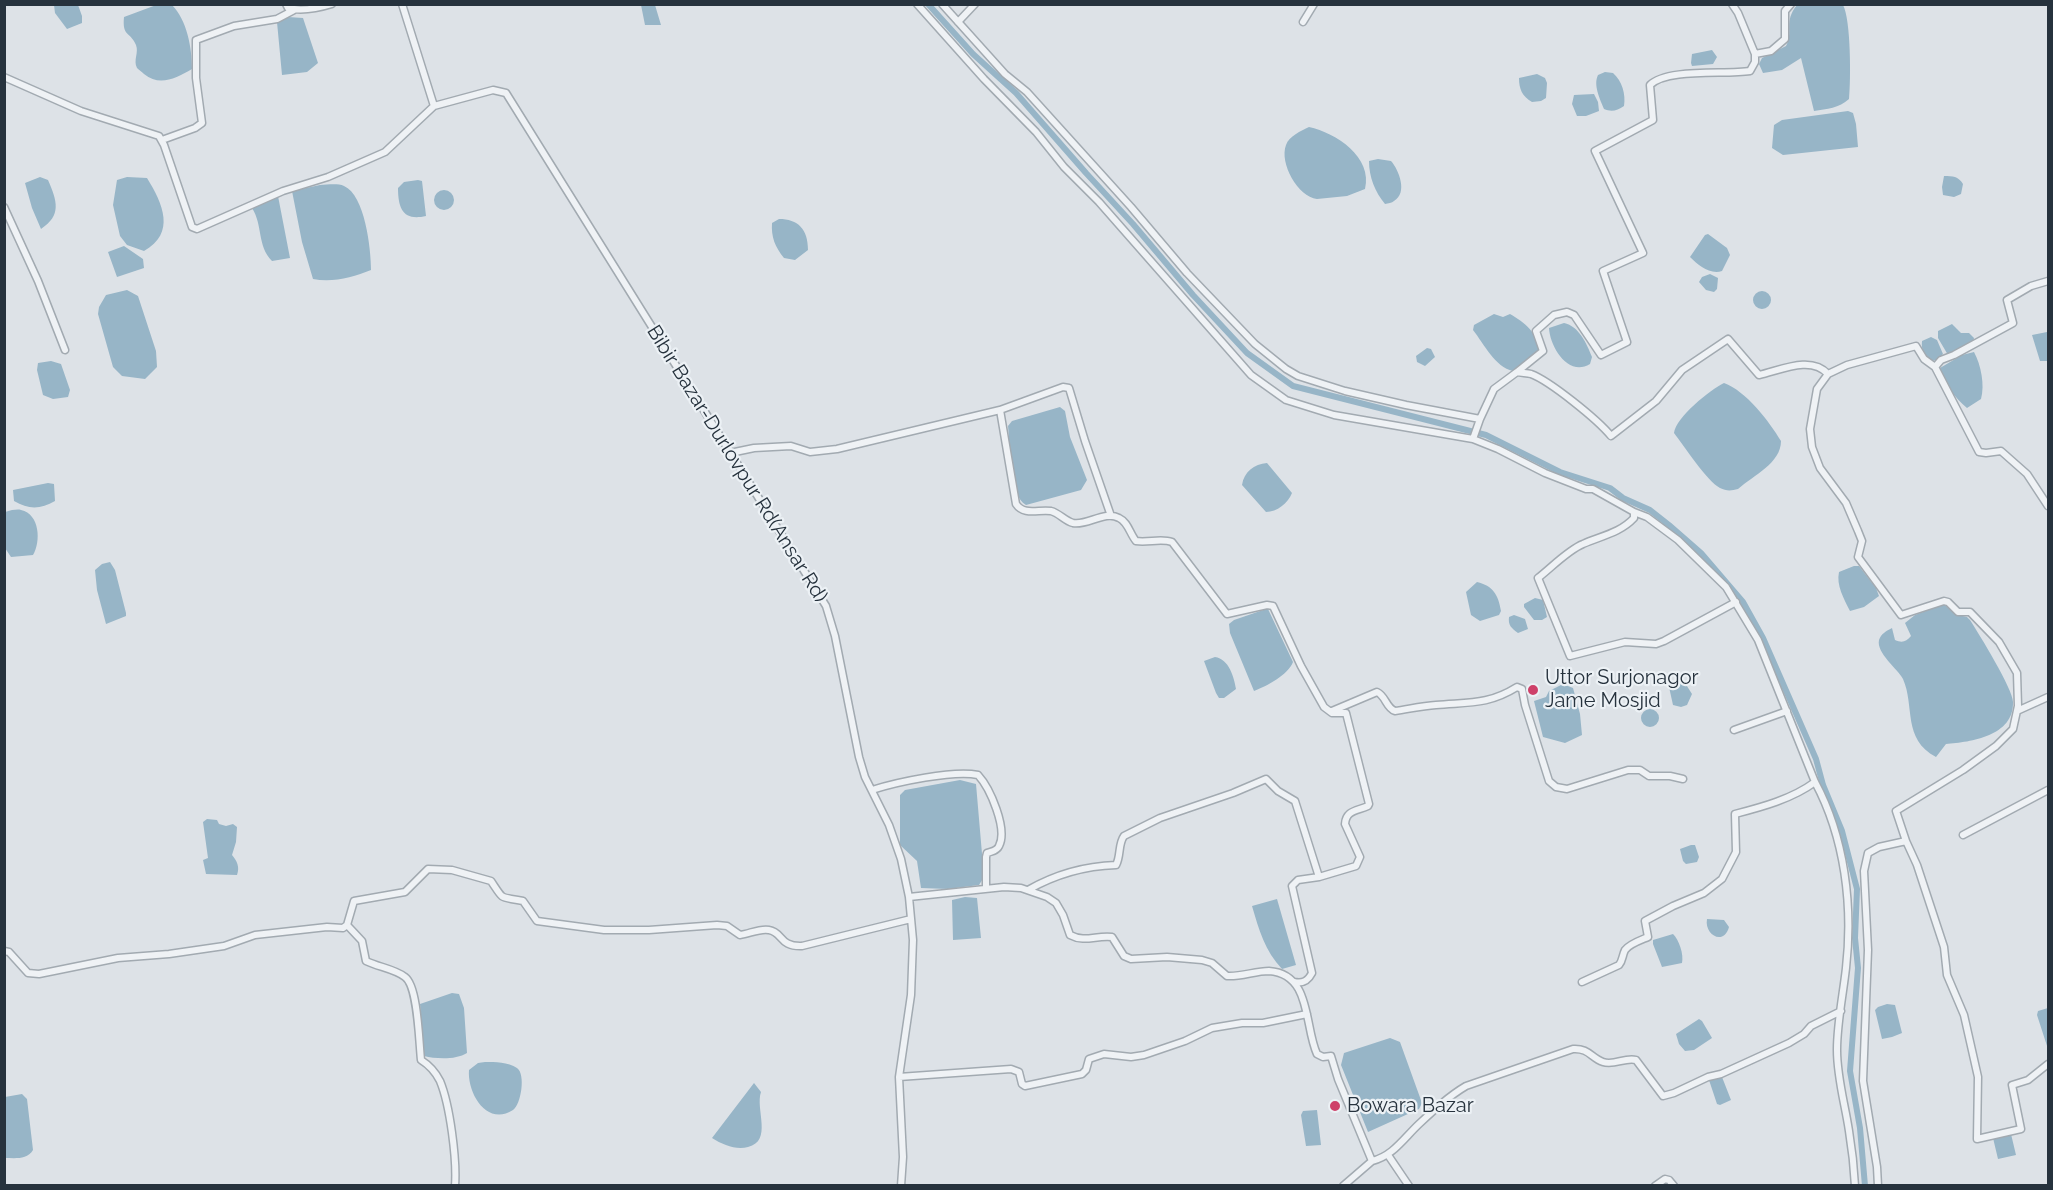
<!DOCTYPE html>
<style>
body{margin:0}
#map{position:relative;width:2053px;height:1190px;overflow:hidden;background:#dde2e7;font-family:Raleway,sans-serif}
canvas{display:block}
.frame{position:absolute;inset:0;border:6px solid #26323d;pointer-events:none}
</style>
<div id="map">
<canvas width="2053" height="1190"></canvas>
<div class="frame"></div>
</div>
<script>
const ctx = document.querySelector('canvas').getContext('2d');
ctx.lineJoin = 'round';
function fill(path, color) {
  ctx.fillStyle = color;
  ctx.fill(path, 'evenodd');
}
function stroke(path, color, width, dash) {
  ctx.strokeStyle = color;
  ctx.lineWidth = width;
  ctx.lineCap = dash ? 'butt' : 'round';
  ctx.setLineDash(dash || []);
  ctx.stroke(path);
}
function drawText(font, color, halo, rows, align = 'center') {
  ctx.font = font + ' Raleway,sans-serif';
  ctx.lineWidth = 4.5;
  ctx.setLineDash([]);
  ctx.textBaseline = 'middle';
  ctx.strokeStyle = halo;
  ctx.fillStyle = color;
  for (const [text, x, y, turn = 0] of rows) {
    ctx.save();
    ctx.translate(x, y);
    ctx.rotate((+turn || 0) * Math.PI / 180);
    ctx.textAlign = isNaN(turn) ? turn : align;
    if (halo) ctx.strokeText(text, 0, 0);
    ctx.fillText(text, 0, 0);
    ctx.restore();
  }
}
fill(new Path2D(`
 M 159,4 L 172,5 C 187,20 192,48 192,69 C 176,78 160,87 144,74 C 142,72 139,70 137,68 C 133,60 139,53 136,45 C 130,31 122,37 124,17 Z
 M 54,5 L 78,5 L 82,16 L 82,23 L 67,29 L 55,13 Z
 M 641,5 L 655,5 L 661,25 L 645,25 Z
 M 1797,5 L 1843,5 C 1851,20 1851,80 1849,99 C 1839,108 1827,109 1814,111 L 1801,58 L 1782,70 L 1763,73 L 1759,64 L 1762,58 L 1786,46 C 1794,32 1783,22 1797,5 Z
 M 288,17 L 303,18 L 318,63 L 307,72 L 282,75 L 277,22 Z
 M 1712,50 L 1717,57 L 1713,64 L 1692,66 L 1691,63 L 1692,54 Z
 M 1605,72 L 1613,73 C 1622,81 1626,94 1624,106 C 1617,111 1611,112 1604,109 C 1600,99 1593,85 1598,75 Z
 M 1537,74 L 1545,78 L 1547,83 L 1546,98 L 1541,101 L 1532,102 C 1522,96 1519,89 1519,78 Z
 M 1594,94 L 1598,102 L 1599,111 L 1586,116 L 1577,116 L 1572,104 L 1574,95 Z
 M 1848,111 L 1853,113 L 1856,124 L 1858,147 L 1783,155 L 1772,148 L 1774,125 L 1782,120 Z
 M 1309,127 C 1336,133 1373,157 1365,189 L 1347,196 L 1317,199 C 1298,197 1279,163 1286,145 C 1289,136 1301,131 1309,127 Z
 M 1378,159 L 1391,161 C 1399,170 1408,193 1394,201 C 1392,203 1388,203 1385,204 C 1375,192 1369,177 1369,161 Z
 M 1944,176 C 1953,176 1958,176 1963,184 L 1961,194 L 1954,197 L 1943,195 L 1942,187 Z
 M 40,177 L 48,180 C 57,201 62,215 41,229 L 32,208 L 25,183 Z
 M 127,177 L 147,178 C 163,204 176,233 144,251 L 127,245 L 120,236 L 113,205 L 117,180 Z
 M 418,180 L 422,181 L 426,216 C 404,221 398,210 398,188 L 404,182 Z
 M 320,185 C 327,185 337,183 344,186 C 365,195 371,249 371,270 C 353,277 333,283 313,279 L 302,242 L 292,191 Z
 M434 200a10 10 0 1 1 20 0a10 10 0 1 1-20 0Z
 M 278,196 L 290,258 L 272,261 C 257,246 263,225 252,208 Z
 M 779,219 C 798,219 808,229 808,250 L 795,260 L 784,258 C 775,247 771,237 772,223 Z
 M 1708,234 L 1727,248 L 1730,255 L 1722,271 C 1710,275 1698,265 1690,257 L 1705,235 Z
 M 124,246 L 143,259 L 144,268 L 117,277 L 108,252 Z
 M 1710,274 L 1718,278 L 1717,289 L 1714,292 L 1706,290 L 1699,282 L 1702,277 Z
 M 127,290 L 138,296 L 156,351 L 157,367 L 145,379 L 122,376 L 113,367 L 98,314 L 99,307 L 106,295 Z
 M1753 300a9 9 0 1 1 18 0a9 9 0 1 1-18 0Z
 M 1494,314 L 1503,317 L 1510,314 C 1524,322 1540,334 1538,352 L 1513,371 C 1495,367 1484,344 1473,330 L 1474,325 Z
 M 1564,323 C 1579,326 1587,344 1592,357 L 1590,364 C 1568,377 1550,347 1549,328 Z
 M 1952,324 L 1961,333 L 1969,333 L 1974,338 L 1973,343 L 1948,355 L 1938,338 L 1938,331 Z
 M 2047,332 L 2048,361 L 2040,361 L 2032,335 Z
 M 1931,337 L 1937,340 L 1943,354 L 1937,360 L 1931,361 C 1924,356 1921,350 1922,341 Z
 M 1427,348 L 1431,349 L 1435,357 L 1425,366 L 1417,362 L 1416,356 Z
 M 1974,352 C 1981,365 1985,385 1981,399 L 1967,408 C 1955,398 1944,383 1940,368 L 1962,355 Z
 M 51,361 L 61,364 L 70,390 L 68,397 L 53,399 L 43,395 L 37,370 L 38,363 Z
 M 1724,383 C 1746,391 1769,421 1781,441 C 1781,463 1754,475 1738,489 C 1731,491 1726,491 1720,488 C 1707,481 1684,446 1674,433 C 1676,417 1710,390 1724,383 Z
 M 1060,407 L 1065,411 L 1070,437 L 1087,480 L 1081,490 L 1026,505 C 1009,496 1010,444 1008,426 L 1012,421 Z
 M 1267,463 L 1292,493 C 1288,503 1277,512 1266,512 L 1242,485 C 1244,472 1254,464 1267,463 Z
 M 48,483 L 54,484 L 55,501 C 41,509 29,510 14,501 L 13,490 Z
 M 12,510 C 15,510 18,509 21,510 C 40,514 41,542 33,555 L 11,557 L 5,548 L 5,512 Z
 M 110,562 L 115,570 L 126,613 L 126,616 L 106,624 L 97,590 L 95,570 L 102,564 Z
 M 1854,566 L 1859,566 L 1876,588 L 1879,596 L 1864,607 L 1850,611 C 1844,599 1836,585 1839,572 Z
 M 1477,582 C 1493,586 1498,594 1501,611 L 1499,615 L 1480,621 L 1471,615 L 1466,592 Z
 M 1535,598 L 1543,600 L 1547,617 L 1542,620 L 1534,620 L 1524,607 L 1524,604 Z
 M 1944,604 L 1955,614 L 1967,617 L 1970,620 C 1979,634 2013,689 2013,702 C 2014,736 1971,742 1946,744 L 1936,757 C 1902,739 1915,706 1903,679 C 1898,669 1876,653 1879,640 C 1881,634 1886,631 1892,628 L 1895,640 C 1902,643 1906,642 1911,636 L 1905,623 L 1915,615 Z
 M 1266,609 L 1268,609 L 1293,662 C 1288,675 1267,686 1254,691 L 1230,633 L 1229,624 L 1234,620 Z
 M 1514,615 L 1525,619 L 1528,629 L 1518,633 C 1511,628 1508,625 1509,617 Z
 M 1215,657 C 1229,659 1234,677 1236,689 L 1224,698 L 1219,698 L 1216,693 L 1204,661 Z
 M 1678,680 L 1685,683 L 1692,694 L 1687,705 L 1681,707 L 1673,705 L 1669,687 Z
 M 1563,684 L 1573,688 L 1580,714 L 1582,735 L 1565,743 L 1543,737 L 1534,701 L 1546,697 L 1549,691 Z
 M1641 718a9 9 0 1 1 18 0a9 9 0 1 1-18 0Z
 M 960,780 L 976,784 L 984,877 L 979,885 L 948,889 L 921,888 L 917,861 L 900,845 L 900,795 L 905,790 Z
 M 207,819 L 217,820 L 219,824 L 226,826 L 233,824 L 237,827 L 236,842 L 232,855 C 237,861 240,867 237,875 L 206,874 L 203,860 L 208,858 L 203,822 Z
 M 1691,845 L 1695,845 L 1699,857 L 1697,862 L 1686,864 L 1683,861 L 1680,849 Z
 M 965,897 L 977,898 L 981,938 L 953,940 L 952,900 Z
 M 1277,899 L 1296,965 L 1282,969 C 1265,951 1259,930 1252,906 Z
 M 1707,919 L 1724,920 L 1729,927 C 1724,946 1704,935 1707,919 Z
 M 1673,934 C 1679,940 1684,954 1682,963 L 1662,967 L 1653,944 L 1653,940 Z
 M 452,993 L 459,994 L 464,1008 L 467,1053 C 456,1060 436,1059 424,1056 L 420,1004 Z
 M 1887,1004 L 1895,1005 L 1902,1033 L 1892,1037 L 1882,1039 L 1875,1010 L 1878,1007 Z
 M 2048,1008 L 2048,1049 L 2037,1015 L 2038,1011 Z
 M 1699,1019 L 1702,1021 L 1712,1038 L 1694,1050 L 1685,1051 L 1679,1044 L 1676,1034 Z
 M 1390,1038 L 1400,1042 L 1422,1103 L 1419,1109 L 1368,1132 L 1341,1065 L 1344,1053 Z
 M 485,1062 C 495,1062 508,1062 517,1068 C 526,1074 521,1105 513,1110 C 487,1127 467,1093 469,1070 L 478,1063 Z
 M 1719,1077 L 1722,1077 L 1731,1100 L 1720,1105 L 1717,1104 L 1709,1080 Z
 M 754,1083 L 761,1092 C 755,1109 773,1141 748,1147 C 736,1150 723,1145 712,1138 Z
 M 22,1094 L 27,1099 L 33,1150 C 27,1160 15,1158 5,1158 L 5,1097 Z
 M 1317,1110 L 1321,1145 L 1306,1146 L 1301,1115 L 1303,1111 Z
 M 2011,1134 L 2016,1155 L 1998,1159 L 1993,1138 Z`), '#97b5c7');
stroke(new Path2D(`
 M 928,4 L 973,54 L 1016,93 L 1086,173 L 1133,224 L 1193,295 L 1247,353 L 1293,386 L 1486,435 L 1560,472 L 1610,488 L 1623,498 L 1650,510 L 1669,525 L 1701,553 L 1743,602 L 1763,638 L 1816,759 L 1823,785 L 1842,831 L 1857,889 L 1855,938 L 1858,968 L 1850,1071 L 1860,1128 L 1865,1186`), '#97b5c7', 6);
const minor = new Path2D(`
 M 286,4 L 288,8 C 303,12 319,8 332,4
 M 402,4 L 434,106 L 493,90 L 506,93 L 826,606 L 835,636 L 859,757 L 865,777 L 889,825 L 901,859 L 909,897 L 913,940 L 911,995 L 899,1077 L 903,1157 L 901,1186
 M 917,4 L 984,79 L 1036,132 L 1064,167 L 1099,202 L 1251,375 L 1286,400 L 1334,415 L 1473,439 L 1498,449 L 1545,473 L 1586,489 L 1593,489 L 1634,512 L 1634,518 C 1620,533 1601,536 1583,544 C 1568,550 1551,568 1538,578 L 1570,656 L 1625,642 L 1656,644 L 1664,641 L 1736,602
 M 942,4 L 1005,74 L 1027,92 L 1131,207 L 1187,273 L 1255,344 L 1286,369 L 1298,376 L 1345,391 L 1406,405 L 1480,419
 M 1732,4 L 1738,13 L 1755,54 L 1771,51 L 1785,39 L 1785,11 L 1791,4
 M 958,22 L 975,4
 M 1303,22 L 1314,4
 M 4,77 L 81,111 L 159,136 L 164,145 L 192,227 L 197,229 L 283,191 L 328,177 L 385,152 L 434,106
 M 162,140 L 195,128 L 202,123 L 196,78 L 196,40 L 234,26 L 277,19 L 294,10
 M 4,207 L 38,281 L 65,350
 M 1935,367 L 1979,452 L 1986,453 L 2001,451 L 2027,474 L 2048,506
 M 1517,372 L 1543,351 L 1536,331 L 1554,315 L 1567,312 L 1574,315 L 1601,355 L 1627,342 L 1603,271 L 1643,253 L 1595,151 L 1653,120 L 1650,85 C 1667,68 1725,75 1750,71 L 1755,62 L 1755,54
 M 1828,374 L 1817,389 L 1810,429 L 1812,447 L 1820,468 L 1846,503 L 1858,531 L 1862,541 L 1858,557 L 1901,615 L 1944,601 L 1948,602 L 1958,612 L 1970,612 L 1999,642 L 2017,673 L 2018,706 L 2013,729 L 1996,746 L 1963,770 L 1896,811 L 1906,841 L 1879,847 L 1868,853 L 1864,871 L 1868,950 L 1863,1081 L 1877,1167 L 1878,1186
 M 1000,410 L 1063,387 L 1069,388 L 1085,441 L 1111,516
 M 1473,439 L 1480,419 L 1494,389 L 1517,372 C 1521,373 1527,373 1531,374 C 1550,381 1598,420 1611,436 L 1656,401 L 1682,370 L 1728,339 L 1759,375 C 1781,370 1811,355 1828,374 L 1847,365 L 1916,346 L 1924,359 L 1935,367 L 1941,360 L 1954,355 L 2013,323 L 2007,300 L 2031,286 L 2048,281
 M 730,453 L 754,448 L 791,446 L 810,452 L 837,449 L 1000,410 L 1016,504 C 1024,516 1039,509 1051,511 C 1059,513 1065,521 1073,523 C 1087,526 1105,510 1119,518 C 1128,522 1130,534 1136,541 C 1148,543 1161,538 1172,542 L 1227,614 L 1267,605 L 1273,606 L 1301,666 L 1324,707 L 1332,713 L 1346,713 L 1369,804 L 1368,806 C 1357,811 1346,810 1345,824 L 1360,857 L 1356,866 L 1319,877 L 1295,801 L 1278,791 L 1266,779 L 1233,793 L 1160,818 L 1124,836 C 1118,844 1121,856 1116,865 C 1085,866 1056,874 1028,890
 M 1634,512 L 1647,517 L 1678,540 L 1726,587 L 1758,640 L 1815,782 C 1845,838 1853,906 1846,968 C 1843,995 1837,1023 1837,1050 C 1837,1078 1845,1104 1849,1131 C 1852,1149 1854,1167 1855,1186
 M 1332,711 L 1377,692 C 1386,696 1386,708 1395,711 C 1409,709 1422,706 1436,705 C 1469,702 1488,705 1517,687 L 1522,689 L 1525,705 L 1549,781 L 1556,787 L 1567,789 L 1628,770 L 1640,770 L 1649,776 L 1670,776 L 1683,779
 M 2017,711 L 2048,697
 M 1734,730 L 1787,711
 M 872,790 C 897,782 953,770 978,775 C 990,788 1008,829 999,846 C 997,851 992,851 987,853 L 986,857 L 986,889
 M 1963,835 L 2048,790
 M 1906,841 L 1917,865 L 1944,947 L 1947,975 L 1964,1015 L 1978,1077 L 1977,1139 L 2021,1129 L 2012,1085 L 2028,1080 L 2048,1064
 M 909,897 L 1004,887 L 1021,888 L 1047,897 L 1056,903 L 1063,915 L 1070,935 C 1085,943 1096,935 1112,937 L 1124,956 L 1131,959 L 1167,957 L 1202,960 L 1212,963 L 1227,976 C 1241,977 1255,971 1269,971 C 1312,974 1304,1026 1317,1054 L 1323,1057 L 1331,1056 L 1338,1079 L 1372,1161 L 1343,1186
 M 347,925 L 362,941 L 366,961 C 378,967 395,969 405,977 C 418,986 419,1042 421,1060 C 429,1065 436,1073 440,1081 C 450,1105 457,1160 455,1186
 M 4,951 L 9,952 L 28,973 L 39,974 L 118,958 L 169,954 L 224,946 L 255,935 L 327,927 L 343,928 L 347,925 L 354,901 L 405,892 L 428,869 L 452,870 L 491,881 C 505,902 499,896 523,901 L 537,921 L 604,930 L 649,930 L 717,925 L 727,926 L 740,935 C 749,934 760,928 769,930 C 783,932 779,947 802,946 L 911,919
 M 1294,982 C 1303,984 1308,981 1312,973 L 1292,886 L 1298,880 L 1319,877
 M 1582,982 L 1619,965 C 1623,960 1622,956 1625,950 C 1629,944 1641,940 1648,937 L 1645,921 L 1673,906 L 1704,893 L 1722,879 L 1736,852 L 1735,814 C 1762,807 1792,799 1815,782
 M 899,1077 L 1011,1069 L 1019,1072 L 1022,1084 L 1025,1086 L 1082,1074 L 1086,1070 L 1089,1059 L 1104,1054 L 1131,1057 L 1144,1055 L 1185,1041 L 1212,1028 L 1242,1023 L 1263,1023 L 1307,1014
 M 1388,1155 L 1409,1186
 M 1372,1161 C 1393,1156 1404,1138 1419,1124 C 1434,1110 1449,1096 1466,1086 L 1573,1049 C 1589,1048 1591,1058 1603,1062 C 1614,1066 1625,1057 1636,1060 L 1663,1096 L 1674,1093 L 1708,1077 L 1721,1074 L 1789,1043 L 1804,1034 L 1811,1026 L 1841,1011
 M 1655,1186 L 1665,1179 L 1669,1180 L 1674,1186`);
stroke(minor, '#a2aab1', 9);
stroke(minor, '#eff2f5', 6);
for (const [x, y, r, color] of [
 [1533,690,6,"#ce4069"],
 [1335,1106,6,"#ce4069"]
]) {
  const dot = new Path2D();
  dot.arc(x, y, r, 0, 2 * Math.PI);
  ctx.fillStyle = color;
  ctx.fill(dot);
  stroke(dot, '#ecf1f5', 2);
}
drawText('20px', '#26323d', '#ecf1f5', [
 ["Bibir Bazar-Durlovpur Rd(Ansar Rd)",737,464,58]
]);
drawText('20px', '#26323d', '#ecf1f5', [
 ["Uttor Surjonagor",1545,678],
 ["Jame Mosjid",1545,701],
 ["Bowara Bazar",1347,1106]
], 'left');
</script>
